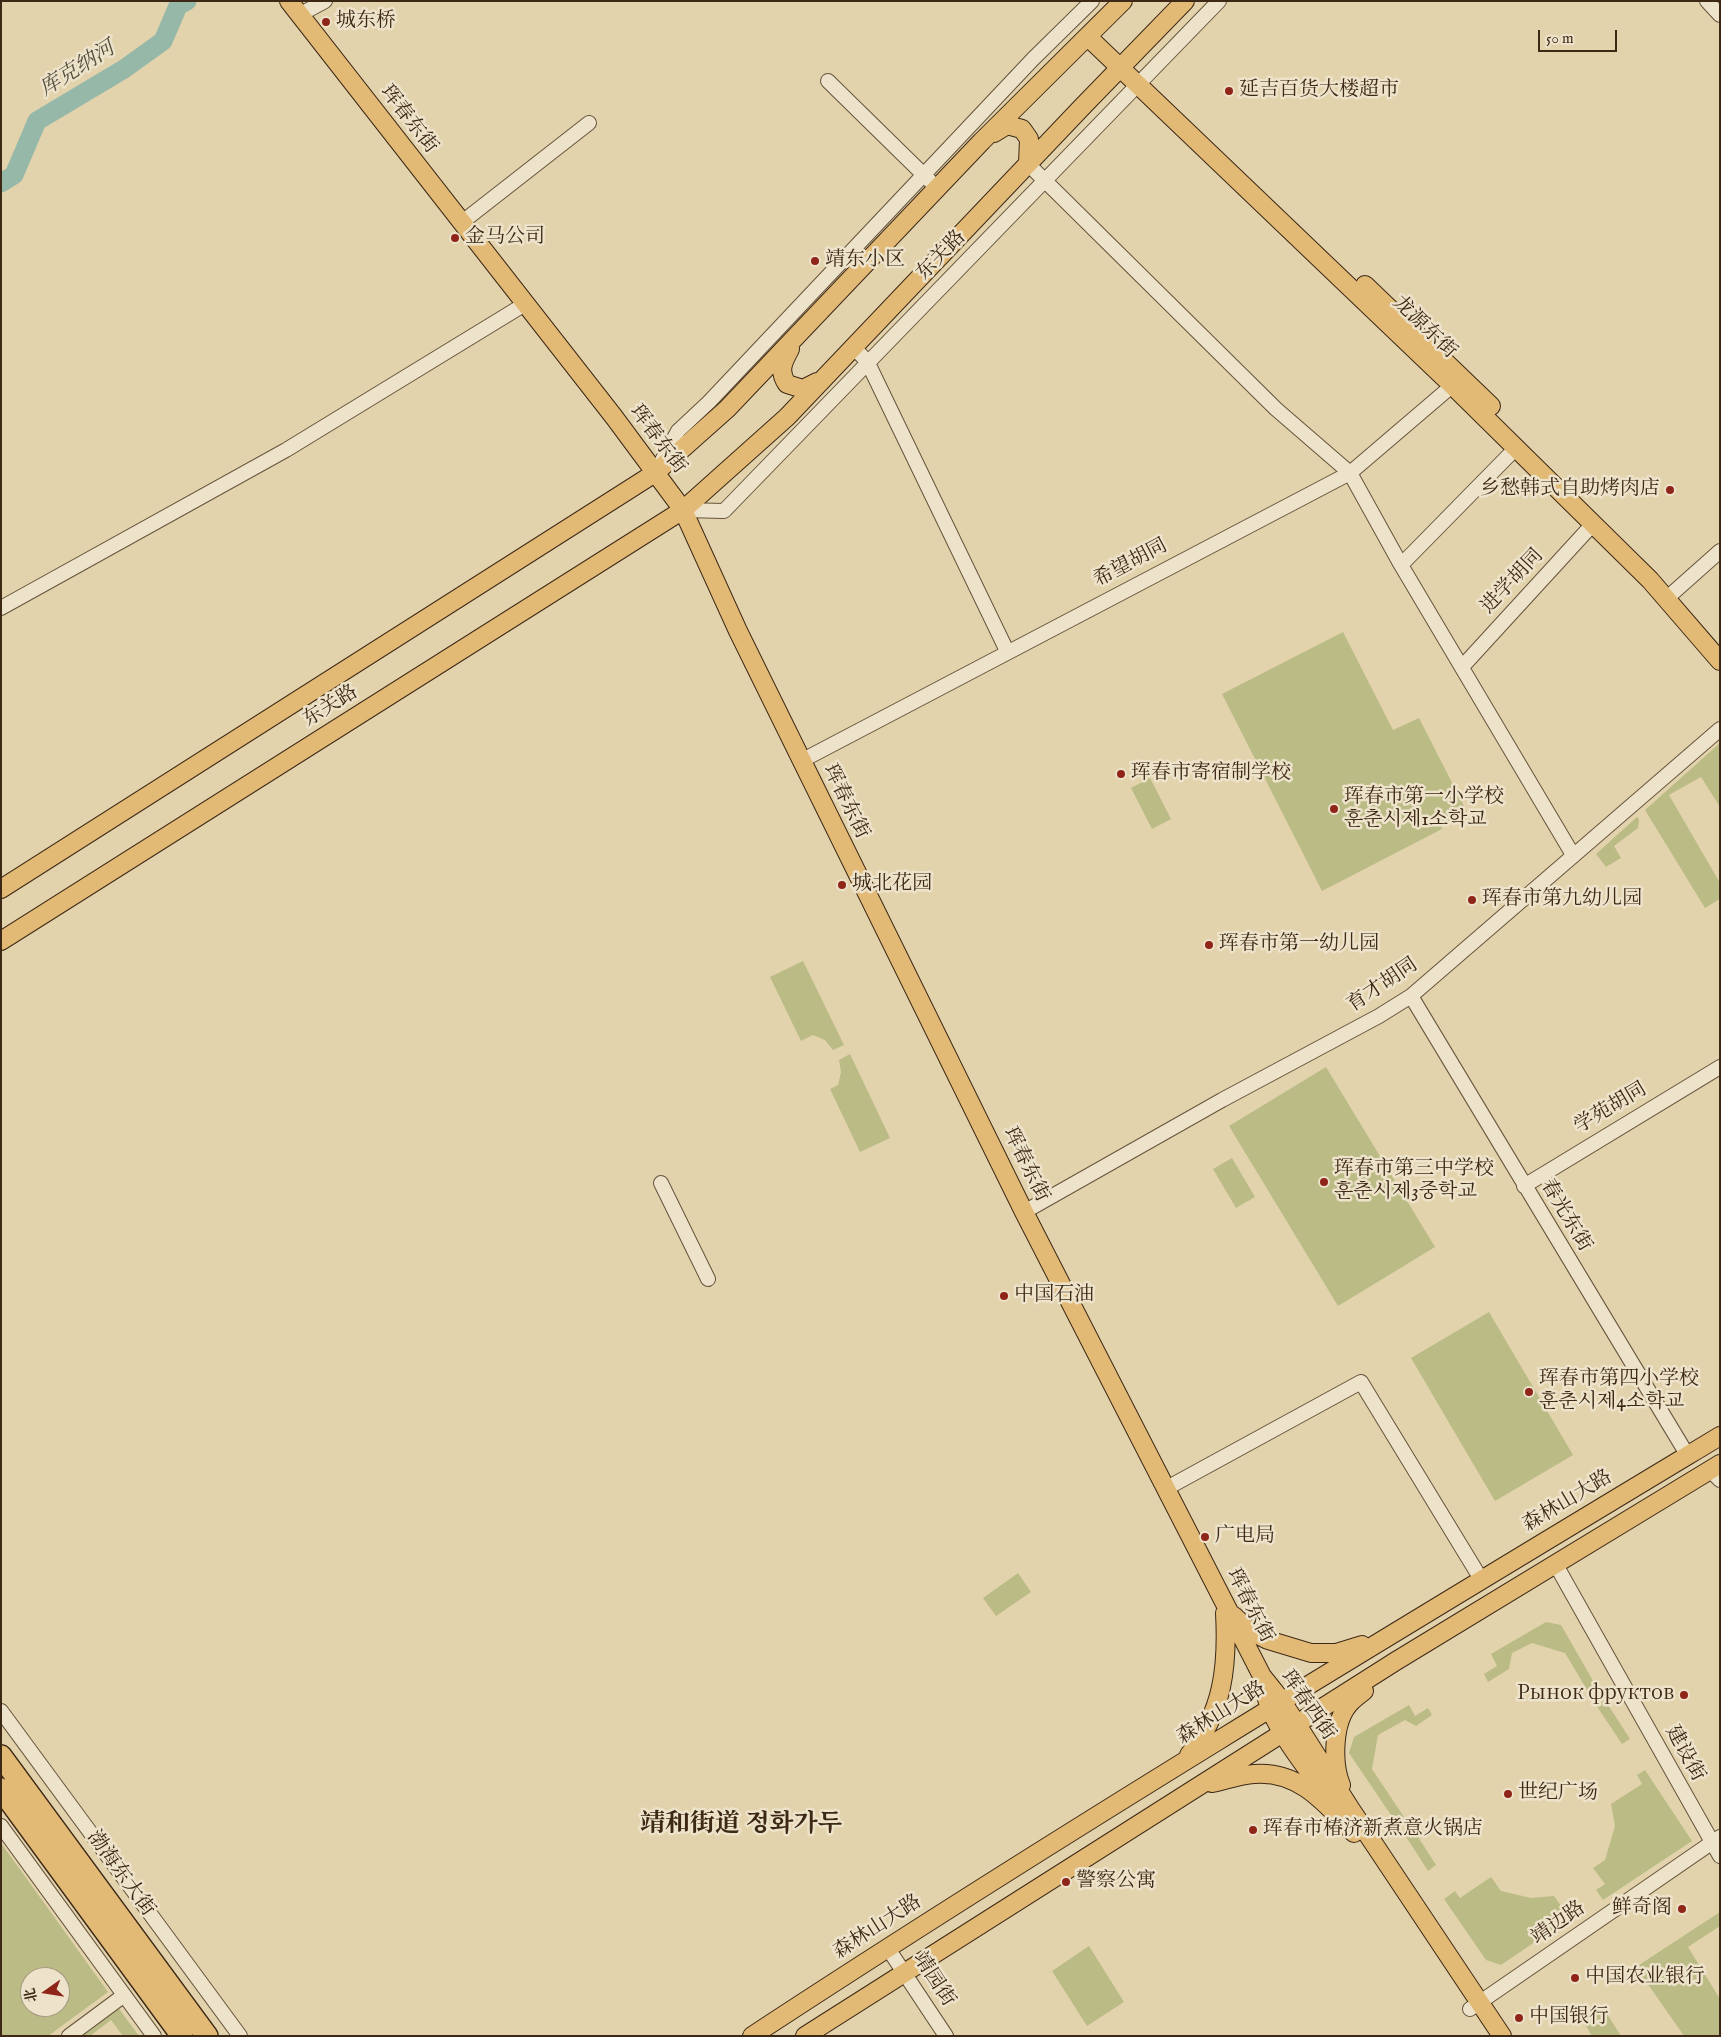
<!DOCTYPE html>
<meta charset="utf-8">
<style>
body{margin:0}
#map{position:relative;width:1721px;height:2037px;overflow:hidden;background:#e3d3ad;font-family:"IM FELL English","Noto Serif SC",serif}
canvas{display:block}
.frame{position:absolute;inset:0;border:2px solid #3c2815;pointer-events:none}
.north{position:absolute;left:20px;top:1967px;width:50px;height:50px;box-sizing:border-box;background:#ede2ca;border:1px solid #a69882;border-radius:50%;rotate:257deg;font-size:14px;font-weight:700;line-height:20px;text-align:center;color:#3c2815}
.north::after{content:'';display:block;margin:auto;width:18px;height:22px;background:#8f2418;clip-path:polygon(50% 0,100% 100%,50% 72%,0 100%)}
.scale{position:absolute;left:1538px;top:30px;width:79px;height:22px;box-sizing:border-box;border:2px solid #3c2815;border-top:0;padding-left:6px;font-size:15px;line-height:18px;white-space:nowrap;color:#3c2815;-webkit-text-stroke:4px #ede2ca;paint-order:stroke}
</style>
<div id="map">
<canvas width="1721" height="2037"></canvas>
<div class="frame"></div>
<div class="north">北</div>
<div class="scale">50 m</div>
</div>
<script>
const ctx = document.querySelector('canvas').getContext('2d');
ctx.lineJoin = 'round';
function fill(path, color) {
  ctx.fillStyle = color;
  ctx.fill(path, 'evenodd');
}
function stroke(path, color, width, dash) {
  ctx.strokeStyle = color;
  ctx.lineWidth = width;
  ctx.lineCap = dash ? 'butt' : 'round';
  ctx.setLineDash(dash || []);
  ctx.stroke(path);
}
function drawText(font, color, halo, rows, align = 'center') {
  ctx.font = font + ' "IM FELL English","Noto Serif SC","Noto Serif KR",serif';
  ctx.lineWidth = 5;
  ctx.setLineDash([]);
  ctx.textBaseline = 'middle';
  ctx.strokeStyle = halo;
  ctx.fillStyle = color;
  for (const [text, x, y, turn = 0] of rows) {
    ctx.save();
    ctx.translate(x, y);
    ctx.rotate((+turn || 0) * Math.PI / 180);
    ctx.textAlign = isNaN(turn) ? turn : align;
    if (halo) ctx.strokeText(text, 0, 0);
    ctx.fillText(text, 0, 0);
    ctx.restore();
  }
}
fill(new Path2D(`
 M 1343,632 L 1393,730 L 1419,718 L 1467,812 L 1441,826 L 1442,829 L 1322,891 L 1222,694 Z
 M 1720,743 L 1720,807 L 1701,777 L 1669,795 L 1720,883 L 1720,899 L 1705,908 L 1645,810 Z
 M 1150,778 L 1171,819 L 1152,829 L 1131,788 Z
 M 1637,817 L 1639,819 L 1638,828 L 1614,846 L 1621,858 L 1606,867 L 1596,854 Z
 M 803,961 L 844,1045 L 833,1050 L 825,1040 L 813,1035 L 801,1041 L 770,977 Z
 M 850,1054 L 890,1138 L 860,1152 L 830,1089 L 838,1085 L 841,1072 L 839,1060 Z
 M 1326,1067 L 1435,1247 L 1338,1306 L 1229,1126 Z
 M 1232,1158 L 1255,1197 L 1236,1208 L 1213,1169 Z
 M 1489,1312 L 1573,1455 L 1495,1501 L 1411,1358 Z
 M 1018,1573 L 1031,1592 L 996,1616 L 983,1598 Z
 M 1546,1622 L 1561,1625 L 1600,1693 L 1592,1698 L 1565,1653 L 1532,1643 L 1512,1653 L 1509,1669 L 1488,1682 L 1484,1674 L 1497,1666 L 1491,1654 Z
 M 1605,1700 L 1630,1739 L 1622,1744 L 1596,1705 Z
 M 1409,1705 L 1415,1716 L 1428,1708 L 1432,1715 L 1416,1726 L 1405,1720 L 1378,1735 L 1372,1769 L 1406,1820 L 1397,1824 L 1349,1753 L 1354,1737 Z
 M 1645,1770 L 1692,1841 L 1603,1900 L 1596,1890 L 1605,1884 L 1593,1868 L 1605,1860 L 1615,1826 L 1611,1804 L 1642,1784 L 1637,1775 Z
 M 1411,1826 L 1436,1865 L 1428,1871 L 1403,1832 Z
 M 1,1843 L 108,1992 L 48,2036 L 1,2036 ZM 30,1977 L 60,1977 L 60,2007 L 30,2007 Z
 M 1491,1877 L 1501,1891 L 1531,1898 L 1554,1896 L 1564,1910 L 1569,1906 L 1575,1915 L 1501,1965 L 1486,1960 L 1444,1899 L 1455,1891 L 1460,1898 Z
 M 1720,1912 L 1720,1926 L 1688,1947 L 1720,1999 L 1720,2036 L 1684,2036 L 1636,1967 Z
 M 1089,1946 L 1124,2002 L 1087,2026 L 1052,1971 Z
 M 117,2006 L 139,2036 L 123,2036 L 111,2020 L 90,2036 L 76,2036 Z
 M 1602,2006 L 1621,2036 L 1592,2036 L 1582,2019 Z`), '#babb85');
stroke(new Path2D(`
 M 1,183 L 14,175 L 37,121 L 124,69 L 163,41 L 178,6 L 187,1`), '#96b8a8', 19);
const minor = new Path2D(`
 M 1707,1 L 1720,15
 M 299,15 L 325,1
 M 828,81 L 930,181
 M 1028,164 L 1276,409 L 1350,473 L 1401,565 L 1573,855
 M 461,223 L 589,123
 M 853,347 L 867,361 L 1007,651
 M 659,466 L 678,431 L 709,402 L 1033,59 L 1092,1
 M 683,510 L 724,511 L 1219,1
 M 1401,565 L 1516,448
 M 1666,599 L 1720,551
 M 1,608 L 286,450 L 525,304
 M 1462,667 L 1593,524
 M 801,761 L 1350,473 L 1460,379
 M 1411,996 L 1688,1456
 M 661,1183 L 708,1279
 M 1524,1186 L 1720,1067
 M 1024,1212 L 1222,1100 L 1379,1016 L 1411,996 L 1720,729
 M 1710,1470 L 1720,1480
 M 1167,1488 L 1361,1382 L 1481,1579
 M 1556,1565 L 1720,1856
 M 1,1711 L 240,2036
 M 1,1826 L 154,2036
 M 887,1947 L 946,2036
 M 1470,2009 L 1720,1837
 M 69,2036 L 123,1996`);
const major = new Path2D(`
 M 289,1 L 614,417 L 683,510 L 738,631 L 1024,1212 L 1262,1676 L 1282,1701 L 1350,1808 L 1502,2036
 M 1088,37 L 1453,386 L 1650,580 L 1720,661
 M 994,133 L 1007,125 L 1022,129 L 1029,139 L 1028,164
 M 1365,285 L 1491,406
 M 790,349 C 783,362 778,371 787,384 L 803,389 L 817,382
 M 1,889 L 655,473 L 727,409 L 982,141 L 1123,1
 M 1,941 L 683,510 L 787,417 L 1083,106 L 1185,1
 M 1234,1616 L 1250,1631 L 1268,1640 L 1311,1653 L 1336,1653 L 1362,1645
 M 1267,1699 C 1276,1733 1317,1781 1339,1811
 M 1189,1755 C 1223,1711 1228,1667 1225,1613
 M 1212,1783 C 1226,1780 1240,1775 1254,1774 C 1299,1770 1326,1804 1354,1833
 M 1341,1785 C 1332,1763 1333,1722 1349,1704 C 1353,1699 1359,1695 1364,1691
 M 752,2036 C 1069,1828 1395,1632 1720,1436
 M 805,2036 L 1396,1661 L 1720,1464`);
const highway = new Path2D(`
 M 1,1756 L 207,2036
 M 1,1789 L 182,2036`);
stroke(minor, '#66533b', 16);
stroke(major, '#3c2815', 20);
stroke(highway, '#3c2815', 24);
stroke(minor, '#ede2ca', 14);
stroke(major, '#e2ba76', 18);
stroke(highway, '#e2ba76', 21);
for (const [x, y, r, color] of [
 [326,22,5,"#8f2418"],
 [1229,91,5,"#8f2418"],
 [455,238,5,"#8f2418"],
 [815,261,5,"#8f2418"],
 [1670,490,5,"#8f2418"],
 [1121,774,5,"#8f2418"],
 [1334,809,5,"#8f2418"],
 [842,885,5,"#8f2418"],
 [1472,900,5,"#8f2418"],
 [1209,945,5,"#8f2418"],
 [1324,1182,5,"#8f2418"],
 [1004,1296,5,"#8f2418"],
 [1529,1392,5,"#8f2418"],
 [1205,1537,5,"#8f2418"],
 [1684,1695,5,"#8f2418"],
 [1508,1794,5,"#8f2418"],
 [1253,1830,5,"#8f2418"],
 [1066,1882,5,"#8f2418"],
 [1682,1909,5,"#8f2418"],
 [1575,1978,5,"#8f2418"],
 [1519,2018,5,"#8f2418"]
]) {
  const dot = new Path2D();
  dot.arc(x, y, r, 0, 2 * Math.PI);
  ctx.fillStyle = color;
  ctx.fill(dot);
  stroke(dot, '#ede2ca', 2);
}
drawText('20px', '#3c2815', '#ede2ca', [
 ["城东桥",336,22],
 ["延吉百货大楼超市",1239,91],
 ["金马公司",465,238],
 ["靖东小区",825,261],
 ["乡愁韩式自助烤肉店",1660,490,"right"],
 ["珲春市寄宿制学校",1131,774],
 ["珲春市第一小学校",1344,798],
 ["훈춘시제1소학교",1344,821],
 ["城北花园",852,885],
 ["珲春市第九幼儿园",1482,900],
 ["珲春市第一幼儿园",1219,945],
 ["珲春市第三中学校",1334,1170],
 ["훈춘시제3중학교",1334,1193],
 ["中国石油",1014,1296],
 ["珲春市第四小学校",1539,1380],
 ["훈춘시제4소학교",1539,1403],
 ["广电局",1215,1537],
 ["Рынок фруктов",1674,1695,"right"],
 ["世纪广场",1518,1794],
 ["珲春市椿济新煮意火锅店",1263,1830],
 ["警察公寓",1076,1882],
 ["鲜奇阁",1672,1909,"right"],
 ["中国农业银行",1585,1978],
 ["中国银行",1529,2018]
], 'left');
drawText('20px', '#3c2815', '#ede2ca', [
 ["珲春东街",408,120,52],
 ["东关路",942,256,-46],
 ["龙源东街",1424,328,44],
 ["珲春东街",657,440,53],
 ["希望胡同",1131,564,-28],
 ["进学胡同",1513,582,-47],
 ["东关路",331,707,-32],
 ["珲春东街",845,802,64],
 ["育才胡同",1383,986,-34],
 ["学苑胡同",1611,1109,-31],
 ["珲春东街",1025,1165,64],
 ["春光东街",1565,1216,59],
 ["森林山大路",1568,1502,-31],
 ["珲春东街",1249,1606,63],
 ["珲春西街",1307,1706,55],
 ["森林山大路",1222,1714,-32],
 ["建设街",1684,1754,61],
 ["渤海东大街",120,1874,54],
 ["靖边路",1559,1924,-35],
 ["森林山大路",878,1928,-33],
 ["靖园街",933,1980,57]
]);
drawText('italic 21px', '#524c3a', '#ede2ca', [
 ["库克纳河",78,70,-32]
]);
drawText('bold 25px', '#3c2815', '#ede2ca', [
 ["靖和街道 정화가두",741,1826]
]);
</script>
